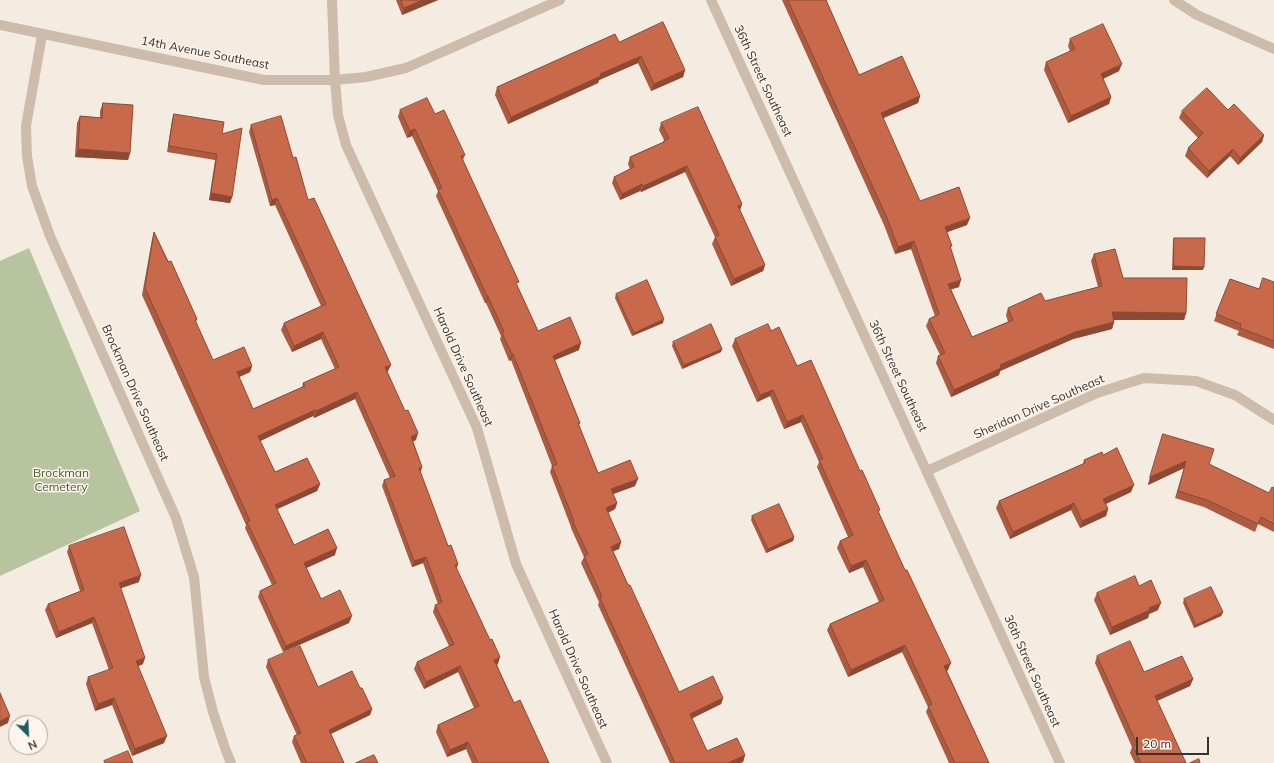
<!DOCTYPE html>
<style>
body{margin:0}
#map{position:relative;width:1274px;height:763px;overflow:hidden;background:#f4ebe1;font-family:Mulish,sans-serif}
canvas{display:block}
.north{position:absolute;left:8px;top:715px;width:40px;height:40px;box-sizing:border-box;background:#fbf5ee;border:1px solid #aea6a0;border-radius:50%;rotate:156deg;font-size:11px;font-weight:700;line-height:16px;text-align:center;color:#3b302b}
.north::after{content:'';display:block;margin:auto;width:14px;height:18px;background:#1f5a5e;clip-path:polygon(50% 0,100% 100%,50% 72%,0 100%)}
.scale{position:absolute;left:1136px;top:737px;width:73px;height:18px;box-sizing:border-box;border:2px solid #3b302b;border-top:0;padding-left:5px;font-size:12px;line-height:14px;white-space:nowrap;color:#3b302b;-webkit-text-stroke:3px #fbf5ee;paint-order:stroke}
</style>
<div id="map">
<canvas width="1274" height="763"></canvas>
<div class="north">N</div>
<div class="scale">20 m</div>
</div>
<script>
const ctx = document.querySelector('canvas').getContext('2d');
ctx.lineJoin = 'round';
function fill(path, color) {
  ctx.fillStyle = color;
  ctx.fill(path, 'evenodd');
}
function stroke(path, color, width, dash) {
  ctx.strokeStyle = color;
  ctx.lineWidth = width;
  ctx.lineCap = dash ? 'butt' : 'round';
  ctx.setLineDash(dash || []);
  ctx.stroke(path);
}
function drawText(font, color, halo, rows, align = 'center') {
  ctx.font = font + ' Mulish,sans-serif';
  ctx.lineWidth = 3;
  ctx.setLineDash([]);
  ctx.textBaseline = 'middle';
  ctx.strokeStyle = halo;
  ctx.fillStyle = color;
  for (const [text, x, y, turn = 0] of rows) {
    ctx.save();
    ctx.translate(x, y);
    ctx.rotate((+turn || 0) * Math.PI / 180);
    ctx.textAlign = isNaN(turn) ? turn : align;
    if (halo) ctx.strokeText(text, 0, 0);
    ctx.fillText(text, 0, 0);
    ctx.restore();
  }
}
fill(new Path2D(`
 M 29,248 L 140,511 L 0,576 L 0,261 Z`), '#b8c4a0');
stroke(new Path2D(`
 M 332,0 L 335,80 L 338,115 L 346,145 L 477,428 L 516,564 L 607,763
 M 711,0 L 1060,763
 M 1174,0 L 1197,15 L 1274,49
 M 0,25 L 264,80 L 335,80 L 366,77 L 406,68 L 560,0
 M 42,35 L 26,126 L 27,156 L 32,186 L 50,236 L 176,518 L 194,577 L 204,677 L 213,712 L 225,748 L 231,763
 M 927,471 L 1097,393 L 1144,378 L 1196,381 L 1235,395 L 1274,420`), '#cdbbac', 10);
fill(new Path2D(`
 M 396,0 L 438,0 L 402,15 Z
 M 782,0 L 826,0 L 859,75 L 920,96 L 918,103 L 883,118 L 920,201 L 967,225 L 947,232 L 959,287 L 951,289 L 972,337 L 1008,322 L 1006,315 L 1008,308 L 1045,301 L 1098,287 L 1091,261 L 1094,254 L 1123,278 L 1186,313 L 1184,320 L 1114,320 L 1114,322 L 1112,329 L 1073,339 L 1000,371 L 999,375 L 951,397 L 936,363 L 938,356 L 940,355 L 926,326 L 929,319 L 935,316 L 911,249 L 895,254 L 884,225 Z
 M 1070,39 L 1119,71 L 1103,79 L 1111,97 L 1109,104 L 1068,123 L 1044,70 L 1046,62 L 1070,51 L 1068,46 Z
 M 619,42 L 685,70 L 683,77 L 651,91 L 638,63 L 599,80 L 598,83 L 508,124 L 495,95 L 497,87 Z
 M 103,103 L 130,153 L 128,160 L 75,157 L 77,123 L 80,116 L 100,118 L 100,111 Z
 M 400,110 L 435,114 L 465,155 L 463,160 L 517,286 L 538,331 L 579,350 L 555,360 L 580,423 L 579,425 L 598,473 L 635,486 L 613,494 L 617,503 L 615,509 L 608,513 L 621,542 L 619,549 L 613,551 L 628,585 L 679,692 L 723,698 L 721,704 L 692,718 L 707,751 L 745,755 L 743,762 L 740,763 L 670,763 L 598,605 L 599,602 L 581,563 L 584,557 L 571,528 L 571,527 L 550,472 L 552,466 L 511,360 L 509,361 L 500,339 L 501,336 L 486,303 L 485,303 L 436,196 L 438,191 L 412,136 L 407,138 L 398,117 Z
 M 1228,110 L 1264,135 L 1262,142 L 1238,165 L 1230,156 L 1207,178 L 1185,156 L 1188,148 L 1198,138 L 1179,118 L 1182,111 Z
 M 174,114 L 222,134 L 232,197 L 230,203 L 209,200 L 215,160 L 167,152 L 172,120 Z
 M 661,123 L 742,204 L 740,210 L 765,265 L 763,271 L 731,286 L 712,244 L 715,237 L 685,172 L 641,192 L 640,191 L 620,200 L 612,183 L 614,177 L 630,169 L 628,164 L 630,157 L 663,142 L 664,140 L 659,130 Z
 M 251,125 L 293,158 L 308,200 L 388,371 L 387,372 L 416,440 L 413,441 L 422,467 L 420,473 L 448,546 L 458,564 L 456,569 L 498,664 L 497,665 L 514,703 L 549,763 L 472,763 L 466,749 L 447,757 L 436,732 L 438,725 L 474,708 L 458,672 L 424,689 L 414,669 L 417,662 L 449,646 L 433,612 L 435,605 L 438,604 L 423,563 L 412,567 L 382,486 L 384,480 L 390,478 L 355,399 L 314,418 L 313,416 L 260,441 L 275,472 L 320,484 L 317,491 L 277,509 L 294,545 L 335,555 L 306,568 L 321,599 L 349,623 L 283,652 L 258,597 L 260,591 L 272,585 L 245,528 L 246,525 L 142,295 L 152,239 L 154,232 L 197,319 L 196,322 L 213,360 L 252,366 L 250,372 L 239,377 L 253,409 L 302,387 L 303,383 L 335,369 L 321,339 L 292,352 L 281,330 L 284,323 L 321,306 L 275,205 L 270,206 L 249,132 Z
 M 1174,238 L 1203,270 L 1172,270 L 1173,242 Z
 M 1230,279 L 1259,289 L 1274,282 L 1274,349 L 1237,335 L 1239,331 L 1214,321 Z
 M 616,294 L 663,323 L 632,336 L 615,298 Z
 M 771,331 L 797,366 L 879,513 L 948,670 L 947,671 L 989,763 L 949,763 L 926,712 L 928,707 L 902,652 L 848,677 L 827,630 L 830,624 L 879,602 L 863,567 L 849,573 L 837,548 L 840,541 L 848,537 L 817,467 L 819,462 L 801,422 L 784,429 L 770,396 L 757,402 L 732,346 L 735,339 Z
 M 673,342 L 722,349 L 721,352 L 682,369 L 672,346 Z
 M 1163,434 L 1209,464 L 1269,493 L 1274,488 L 1274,532 L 1258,524 L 1255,532 L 1204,507 L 1175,498 L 1184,468 L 1148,485 Z
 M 1103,455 L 1131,492 L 1106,504 L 1108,509 L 1106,516 L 1080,528 L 1071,510 L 1010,539 L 996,508 L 999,501 L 1083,464 L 1084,460 Z
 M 752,516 L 794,537 L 793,541 L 766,553 L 751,520 Z
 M 69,546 L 139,582 L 120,588 L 143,664 L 138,666 L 164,743 L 132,756 L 112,705 L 95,711 L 86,684 L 88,677 L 109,670 L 92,623 L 56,638 L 45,610 L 48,604 L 80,591 L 67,552 Z
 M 1139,586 L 1158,610 L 1149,614 L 1148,618 L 1110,635 L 1094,600 L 1097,593 Z
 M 1184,599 L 1223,612 L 1221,616 L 1194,628 L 1183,603 Z
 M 1097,656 L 1144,672 L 1193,679 L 1190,686 L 1157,701 L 1186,763 L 1135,763 L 1130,753 L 1132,747 L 1095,663 Z
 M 268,660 L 318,687 L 360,688 L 372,709 L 370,715 L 331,734 L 344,763 L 301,763 L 292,742 L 294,736 L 297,735 L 266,667 Z`), '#ac5a40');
fill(new Path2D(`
 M 423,0 L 438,0 L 402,15 L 404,8 Z
 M 641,56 L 638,63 L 599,80 L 598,83 L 508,124 L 511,117 L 600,74 Z
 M 1122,64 L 1119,71 L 1098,81 L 1101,74 Z
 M 685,70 L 683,77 L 651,91 L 654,84 Z
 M 920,96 L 918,103 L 879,120 L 881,113 Z
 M 1111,97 L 1109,104 L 1068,123 L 1071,116 Z
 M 415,129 L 412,136 L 407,138 L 410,131 Z
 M 1264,135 L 1262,142 L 1238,165 L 1240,158 Z
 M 78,149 L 130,153 L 128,160 L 75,157 Z
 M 1233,149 L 1230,156 L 1207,178 L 1209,171 Z
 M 687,166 L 685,172 L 641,192 L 643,186 Z
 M 642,184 L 640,191 L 620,200 L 622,194 Z
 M 211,193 L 232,197 L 230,203 L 209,200 Z
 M 277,198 L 275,205 L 270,206 L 272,200 Z
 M 742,204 L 740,210 L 738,206 Z
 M 970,218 L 967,225 L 942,234 L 945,227 Z
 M 914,241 L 911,249 L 895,254 L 898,247 Z
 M 765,265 L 763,271 L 731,286 L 734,279 Z
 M 1174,266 L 1204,267 L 1203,270 L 1172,270 Z
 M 961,280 L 959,287 L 946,291 L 948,284 Z
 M 487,296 L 488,296 L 486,303 L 485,303 Z
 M 1112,312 L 1186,313 L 1184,320 L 1109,320 Z
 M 664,319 L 663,323 L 632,336 L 634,333 Z
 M 1114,322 L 1112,329 L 1073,339 L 1000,371 L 999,375 L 951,397 L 954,390 L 1000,365 L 1075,332 Z
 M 323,332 L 321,339 L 292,352 L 294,346 Z
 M 581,343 L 579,350 L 550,362 L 553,356 Z
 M 722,349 L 721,352 L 682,369 L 684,365 Z
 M 512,354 L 513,354 L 511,360 L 509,361 Z
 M 391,365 L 388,371 L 383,374 L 385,367 Z
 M 252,366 L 250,372 L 235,379 L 237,372 Z
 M 773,390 L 770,396 L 757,402 L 760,395 Z
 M 357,392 L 355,399 L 314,418 L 316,411 Z
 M 315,410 L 313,416 L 256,443 L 258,436 Z
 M 803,415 L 801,422 L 784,429 L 787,422 Z
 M 418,433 L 416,440 L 409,443 L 411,437 Z
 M 1186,461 L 1184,468 L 1148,485 L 1150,477 Z
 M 422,467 L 420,474 L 419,468 Z
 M 638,479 L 635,486 L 608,496 L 611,489 Z
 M 320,484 L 317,491 L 273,511 L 275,505 Z
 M 1134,485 L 1131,492 L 1101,506 L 1103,499 Z
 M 617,503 L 615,509 L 603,515 L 606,508 Z
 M 1074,503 L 1071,510 L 1010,539 L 1013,532 Z
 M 1108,509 L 1106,516 L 1080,528 L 1082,521 Z
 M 794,537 L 793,541 L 766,553 L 768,549 Z
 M 621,542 L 619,549 L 609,553 L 611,547 Z
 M 337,548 L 335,555 L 302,570 L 304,563 Z
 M 426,557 L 423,563 L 412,567 L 414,561 Z
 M 866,560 L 863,567 L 849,573 L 851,566 Z
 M 458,564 L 456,570 L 455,565 Z
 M 141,575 L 139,582 L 116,590 L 119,583 Z
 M 1161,603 L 1158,610 L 1149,614 L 1148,618 L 1110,635 L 1112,627 L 1149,608 Z
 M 1223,612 L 1221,616 L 1194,628 L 1196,625 Z
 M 352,616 L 349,623 L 283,652 L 286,646 Z
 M 94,617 L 92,623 L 56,638 L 59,632 Z
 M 905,645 L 902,652 L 848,677 L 851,670 Z
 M 500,657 L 498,664 L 492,667 L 494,660 Z
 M 145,658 L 143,664 L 134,668 L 136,661 Z
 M 951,663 L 948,670 L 942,673 L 944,666 Z
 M 460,666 L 458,672 L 424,689 L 426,682 Z
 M 1193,679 L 1190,686 L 1152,703 L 1155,696 Z
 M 114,698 L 112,705 L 95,711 L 98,704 Z
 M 723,698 L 721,704 L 687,721 L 690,714 Z
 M 372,709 L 370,715 L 326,736 L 329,730 Z
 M 10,716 L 8,723 L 0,727 L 0,721 Z
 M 167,736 L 164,743 L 132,756 L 135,749 Z
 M 468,742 L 466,749 L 447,757 L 450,750 Z
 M 745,755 L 743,762 L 740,763 L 728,763 Z`), '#8c4a34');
const building = new Path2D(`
 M 401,0 L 423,0 L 404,8 Z
 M 788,0 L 826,0 L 859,75 L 902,56 L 920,96 L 881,113 L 920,201 L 959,187 L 970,218 L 945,227 L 952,246 L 950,246 L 961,280 L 948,284 L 972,337 L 1013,320 L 1008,308 L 1041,293 L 1045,301 L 1102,286 L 1094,254 L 1115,249 L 1123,278 L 1187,278 L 1186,313 L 1112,312 L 1114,322 L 1075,332 L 1000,365 L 1001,368 L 954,390 L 938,356 L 945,353 L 929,319 L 939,314 L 914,241 L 898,247 L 887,218 Z
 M 663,22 L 685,70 L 654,84 L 641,56 L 600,74 L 601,76 L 511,117 L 497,87 L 615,34 L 619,42 Z
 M 1103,24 L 1122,64 L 1101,74 L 1111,97 L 1071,116 L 1046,62 L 1075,49 L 1070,39 Z
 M 1207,88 L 1228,110 L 1234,104 L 1264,135 L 1240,158 L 1233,149 L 1209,171 L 1188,148 L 1203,133 L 1182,111 Z
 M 427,98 L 435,114 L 444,110 L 465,155 L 461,156 L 519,282 L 516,283 L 538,331 L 570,317 L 581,343 L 553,356 L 580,423 L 578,423 L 598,473 L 630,460 L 638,479 L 611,489 L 617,503 L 606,508 L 621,542 L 611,547 L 628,585 L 630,585 L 679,692 L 713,676 L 723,698 L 690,714 L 707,751 L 737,738 L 745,755 L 728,763 L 675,763 L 600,598 L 602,597 L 584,556 L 588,554 L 573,522 L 574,521 L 552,466 L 557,464 L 513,354 L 512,354 L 502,333 L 504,332 L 488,296 L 487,296 L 438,189 L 442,188 L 415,129 L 410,131 L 400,110 Z
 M 103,103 L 133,105 L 130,153 L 78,149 L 80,116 L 102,118 Z
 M 698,107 L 742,204 L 738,206 L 765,265 L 734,279 L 715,237 L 719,235 L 687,166 L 643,186 L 642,184 L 622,194 L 614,177 L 634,167 L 630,157 L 664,142 L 664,141 L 669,138 L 661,123 Z
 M 174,114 L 224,122 L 222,134 L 242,128 L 232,197 L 211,193 L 217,154 L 169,146 Z
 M 281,116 L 293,158 L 296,157 L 308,200 L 314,198 L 391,365 L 385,367 L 405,411 L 408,410 L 418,433 L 411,437 L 422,467 L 419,468 L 448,546 L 451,545 L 458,564 L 455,565 L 490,640 L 492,639 L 500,657 L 494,660 L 514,703 L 520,700 L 549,763 L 478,763 L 468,742 L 450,750 L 438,725 L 479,706 L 460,666 L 426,682 L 417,662 L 454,644 L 435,605 L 442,602 L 426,557 L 414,561 L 384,480 L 395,476 L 357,392 L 316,411 L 315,410 L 258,436 L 275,472 L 307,458 L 320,484 L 275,505 L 294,545 L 328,529 L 337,548 L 304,563 L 321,599 L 340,590 L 352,616 L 286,646 L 260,591 L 276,583 L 247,522 L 250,521 L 145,288 L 154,232 L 168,262 L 171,261 L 197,319 L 195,320 L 213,360 L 244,347 L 252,366 L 237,372 L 253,409 L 305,386 L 303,383 L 339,367 L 323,332 L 294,346 L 284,323 L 326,304 L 277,198 L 272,200 L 251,125 Z
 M 1174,238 L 1205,238 L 1204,267 L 1174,266 Z
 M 1263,278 L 1274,282 L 1274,341 L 1240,328 L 1241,324 L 1216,314 L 1230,279 L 1259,289 Z
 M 647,280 L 664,319 L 634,333 L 616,294 Z
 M 711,324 L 722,349 L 684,365 L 673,342 Z
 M 768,324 L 771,331 L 779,327 L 797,366 L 811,360 L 860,471 L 862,470 L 880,510 L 878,511 L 905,570 L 907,570 L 951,663 L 944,666 L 989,763 L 955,763 L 928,706 L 932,704 L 905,645 L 851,670 L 830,624 L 884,600 L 866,560 L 851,566 L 840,541 L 853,535 L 819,460 L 823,459 L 803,415 L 787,422 L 773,390 L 760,395 L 735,339 Z
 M 1163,434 L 1214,449 L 1209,464 L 1269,493 L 1272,487 L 1274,488 L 1274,524 L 1261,517 L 1258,524 L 1207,500 L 1178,491 L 1186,461 L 1150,477 Z
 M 1117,448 L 1134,485 L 1103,499 L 1108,509 L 1082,521 L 1074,503 L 1013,532 L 999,501 L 1085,463 L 1084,460 L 1102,452 L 1103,455 Z
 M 779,504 L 794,537 L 768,549 L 752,516 Z
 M 124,527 L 141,575 L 119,583 L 145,658 L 136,661 L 167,736 L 135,749 L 114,698 L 98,704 L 88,677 L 113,668 L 94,617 L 59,632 L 48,604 L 84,590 L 69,546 Z
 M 1135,576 L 1139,586 L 1151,580 L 1161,603 L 1149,608 L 1150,610 L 1112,627 L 1097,593 Z
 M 1211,587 L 1223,612 L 1196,625 L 1184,599 Z
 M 1130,641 L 1144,672 L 1182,656 L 1193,679 L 1155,696 L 1186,763 L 1141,763 L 1133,746 L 1137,744 L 1097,656 Z
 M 300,646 L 318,687 L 352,671 L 360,688 L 362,688 L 372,709 L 329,730 L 344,763 L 307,763 L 294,736 L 301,733 L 268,660 Z
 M 0,693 L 10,716 L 0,721 Z
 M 128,751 L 133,763 L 105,763 L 104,761 Z
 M 374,755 L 378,763 L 356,763 Z
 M 1199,759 L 1200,763 L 1190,763 Z`);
fill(building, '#c8694b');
stroke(building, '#8c4a34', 1);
drawText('12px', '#3b302b', '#fbf5ee', [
 ["14th Avenue Southeast",205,53,11],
 ["36th Street Southeast",763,81,65],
 ["Harold Drive Southeast",463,367,66],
 ["36th Street Southeast",898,376,65],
 ["Brockman Drive Southeast",135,393,66],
 ["Sheridan Drive Southeast",1039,407,-24],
 ["Harold Drive Southeast",578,669,66],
 ["36th Street Southeast",1032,671,66]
]);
drawText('12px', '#4a5a2e', '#fbf5ee', [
 ["Brockman",61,473],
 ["Cemetery",61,487]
]);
</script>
